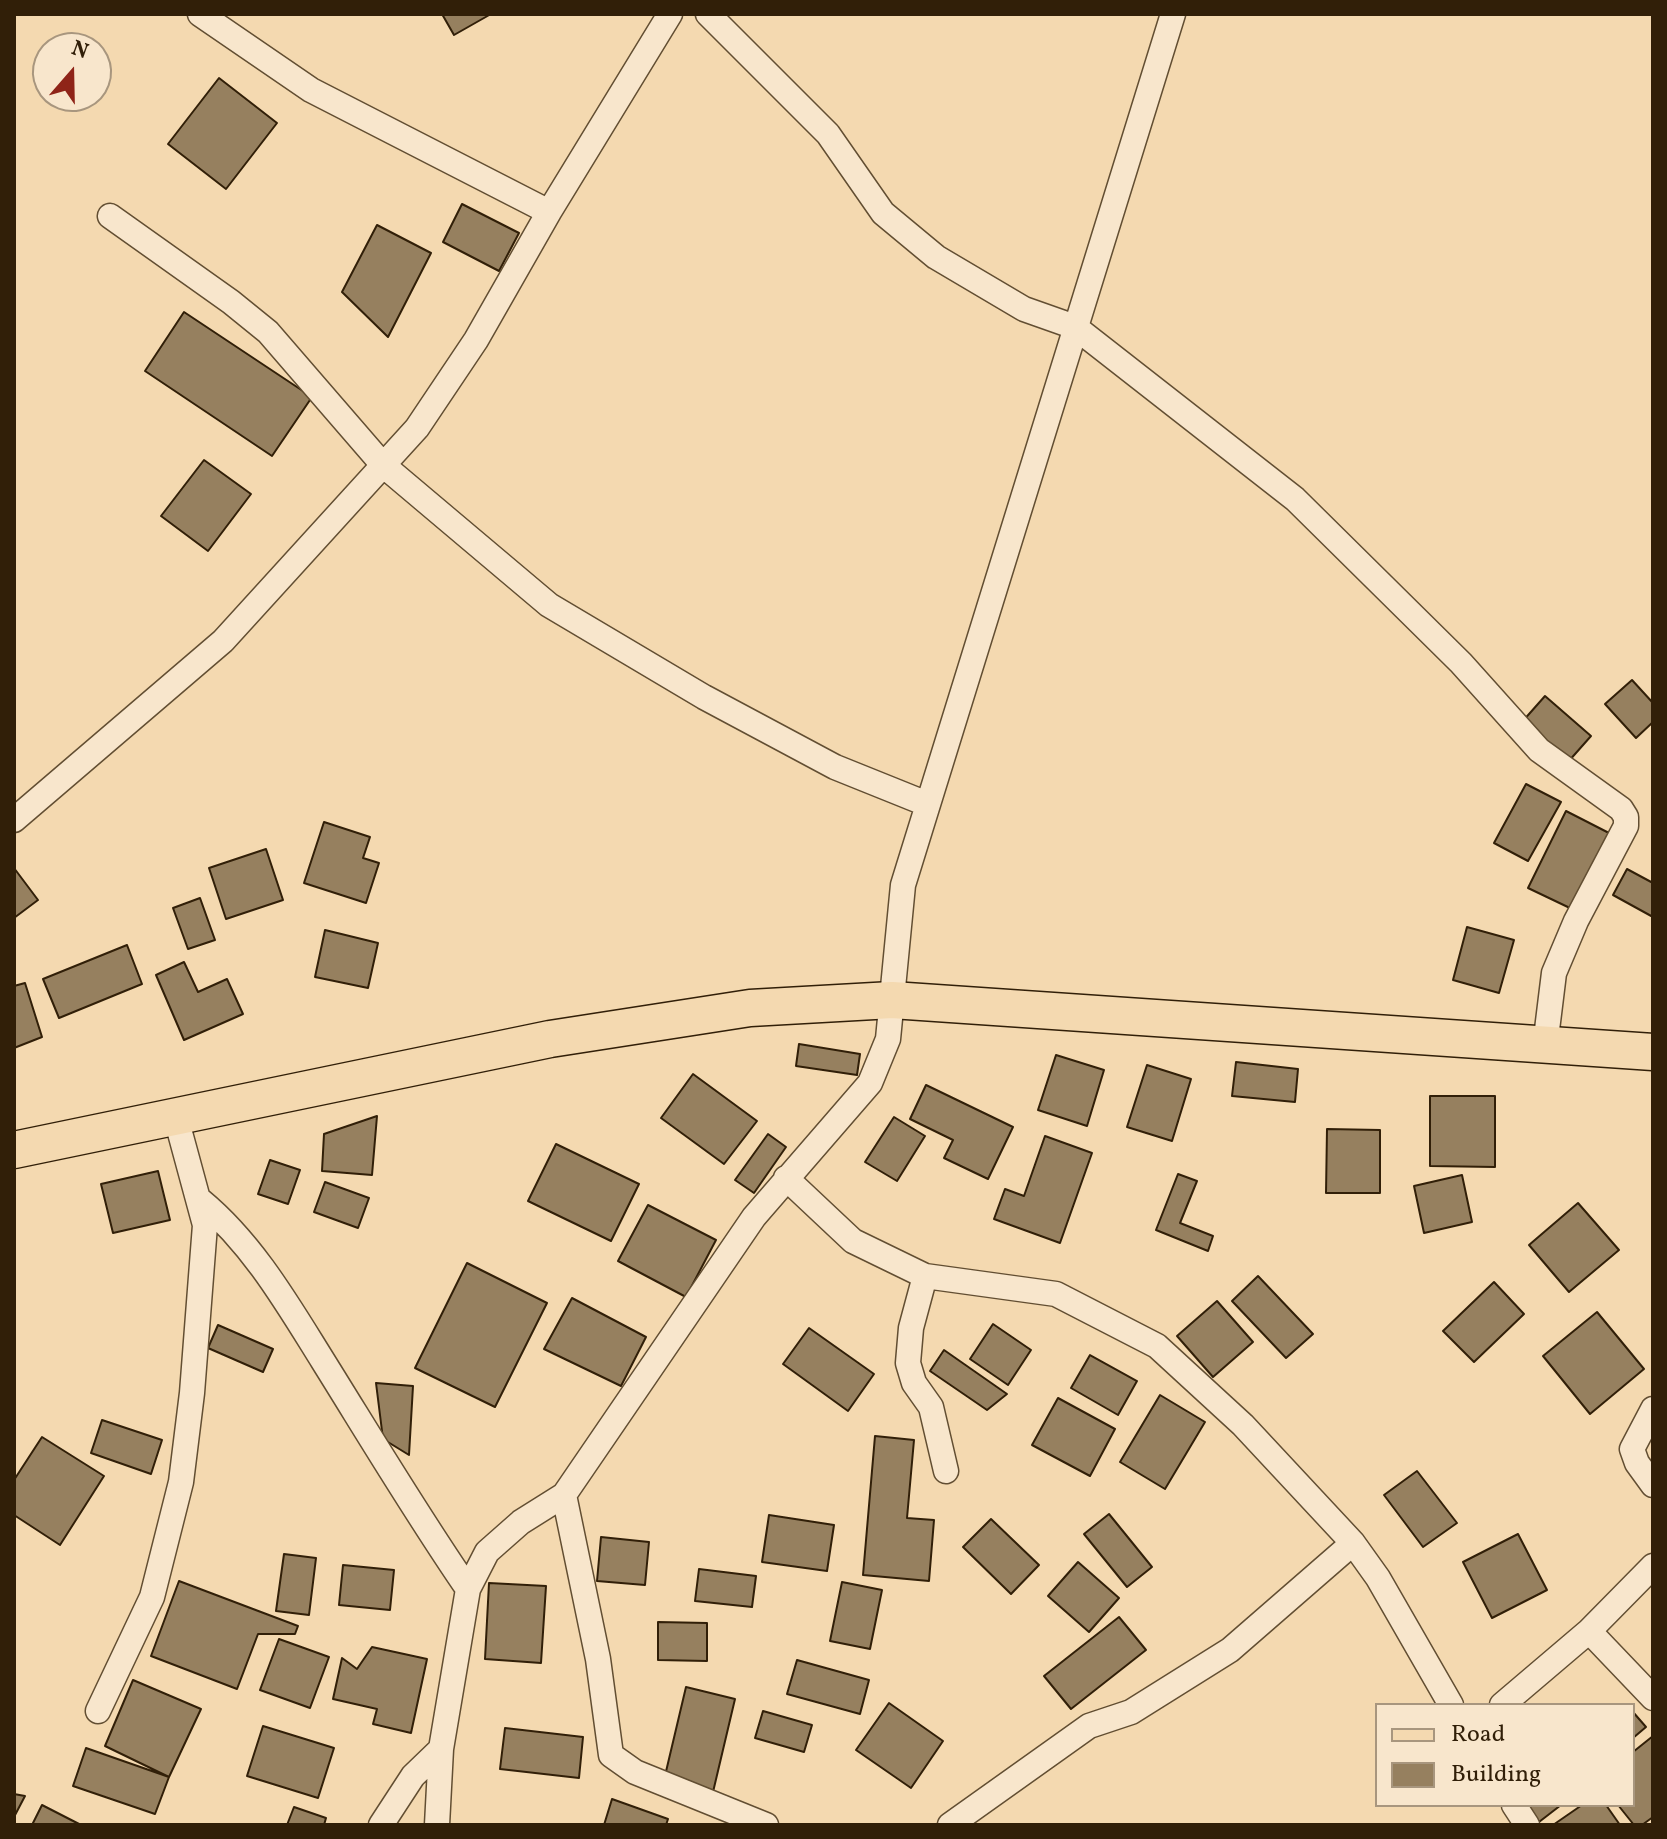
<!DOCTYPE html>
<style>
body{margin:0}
#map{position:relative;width:1667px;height:1839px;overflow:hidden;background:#f4d9b0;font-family:Vollkorn,serif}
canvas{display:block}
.frame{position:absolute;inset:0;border:16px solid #311f08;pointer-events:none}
.legend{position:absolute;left:1375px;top:1703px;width:260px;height:104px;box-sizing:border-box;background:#f8e6cc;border:2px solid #a8967e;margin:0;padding:10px 14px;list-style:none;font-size:24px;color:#311f08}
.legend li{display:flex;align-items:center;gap:16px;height:40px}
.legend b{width:40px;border:2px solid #a8967e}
.north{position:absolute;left:32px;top:32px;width:80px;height:80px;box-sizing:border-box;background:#f8e6cc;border:2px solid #a8967e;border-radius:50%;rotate:20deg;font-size:22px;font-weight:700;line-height:32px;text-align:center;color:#311f08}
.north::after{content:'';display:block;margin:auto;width:28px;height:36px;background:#8f2418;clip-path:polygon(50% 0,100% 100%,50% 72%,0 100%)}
</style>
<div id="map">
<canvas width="1667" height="1839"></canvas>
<div class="frame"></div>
<ul class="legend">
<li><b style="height:10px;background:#f4d9b0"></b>Road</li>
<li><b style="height:22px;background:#96805f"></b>Building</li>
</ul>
<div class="north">N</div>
</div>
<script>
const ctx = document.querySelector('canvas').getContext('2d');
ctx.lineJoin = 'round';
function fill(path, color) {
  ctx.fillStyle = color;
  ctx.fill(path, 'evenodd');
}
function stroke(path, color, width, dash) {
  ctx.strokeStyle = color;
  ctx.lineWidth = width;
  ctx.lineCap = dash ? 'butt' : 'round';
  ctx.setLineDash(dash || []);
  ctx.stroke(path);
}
const building = new Path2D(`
 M 442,14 L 491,14 L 454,35 Z
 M 219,78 L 277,123 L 226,189 L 168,144 Z
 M 462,204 L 519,233 L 499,271 L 443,242 Z
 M 377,225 L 431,253 L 388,337 L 342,292 Z
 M 184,312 L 312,397 L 272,456 L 145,371 Z
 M 204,460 L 251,494 L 208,551 L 161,516 Z
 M 1632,680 L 1653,703 L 1653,722 L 1636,738 L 1605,704 Z
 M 1545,696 L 1591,736 L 1568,762 L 1522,722 Z
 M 1526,784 L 1561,802 L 1528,861 L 1494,843 Z
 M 1566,811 L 1609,833 L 1572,909 L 1528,888 Z
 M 324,822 L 370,837 L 363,858 L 379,863 L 366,903 L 304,883 Z
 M 266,849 L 283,900 L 226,919 L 209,868 Z
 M 14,868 L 38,900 L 14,918 Z
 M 1627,869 L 1653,883 L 1653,917 L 1613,895 Z
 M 200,898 L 215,940 L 188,949 L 173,908 Z
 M 1467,927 L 1514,940 L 1499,993 L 1453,980 Z
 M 325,930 L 378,943 L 368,988 L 315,977 Z
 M 127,945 L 142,984 L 59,1018 L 43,979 Z
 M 184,962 L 198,992 L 227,979 L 243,1014 L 184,1040 L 156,975 Z
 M 25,983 L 42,1037 L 14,1048 L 14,986 Z
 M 799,1044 L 860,1054 L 857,1075 L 796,1066 Z
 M 1056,1055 L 1104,1070 L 1087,1126 L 1038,1110 Z
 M 1236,1062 L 1298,1069 L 1295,1102 L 1232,1096 Z
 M 1147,1065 L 1191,1079 L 1172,1141 L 1127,1127 Z
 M 693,1074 L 757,1121 L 724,1164 L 661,1118 Z
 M 926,1085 L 1013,1127 L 988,1179 L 944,1158 L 953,1140 L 910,1119 Z
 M 1430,1096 L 1495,1096 L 1495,1167 L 1430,1166 Z
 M 377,1116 L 372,1175 L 322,1171 L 324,1134 Z
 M 894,1117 L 925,1136 L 897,1181 L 865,1162 Z
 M 1327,1129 L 1380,1130 L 1380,1193 L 1326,1193 Z
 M 768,1134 L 786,1147 L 754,1193 L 735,1180 Z
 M 1045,1136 L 1092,1153 L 1060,1243 L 994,1219 L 1005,1189 L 1024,1196 Z
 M 556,1144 L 639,1184 L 611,1241 L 528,1201 Z
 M 270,1160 L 300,1170 L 288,1204 L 258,1194 Z
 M 158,1171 L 170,1220 L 113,1233 L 101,1184 Z
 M 1178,1174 L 1197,1181 L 1180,1223 L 1213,1236 L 1208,1251 L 1156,1230 Z
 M 1462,1175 L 1472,1222 L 1424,1233 L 1414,1186 Z
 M 325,1182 L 369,1198 L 358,1228 L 314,1212 Z
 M 1578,1203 L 1619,1250 L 1569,1292 L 1529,1245 Z
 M 648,1205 L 716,1240 L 686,1297 L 618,1261 Z
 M 467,1263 L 547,1303 L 495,1407 L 415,1368 Z
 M 1258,1276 L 1313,1334 L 1286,1358 L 1232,1301 Z
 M 1494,1282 L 1524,1314 L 1474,1362 L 1443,1331 Z
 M 572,1298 L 646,1337 L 621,1386 L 544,1349 Z
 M 1217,1301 L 1253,1342 L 1213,1377 L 1177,1336 Z
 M 1597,1312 L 1644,1369 L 1590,1414 L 1543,1356 Z
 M 993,1324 L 1031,1350 L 1008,1385 L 970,1359 Z
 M 218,1325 L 273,1349 L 263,1372 L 208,1348 Z
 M 809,1328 L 874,1374 L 848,1411 L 783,1364 Z
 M 944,1350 L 1007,1394 L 987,1410 L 930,1371 Z
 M 1090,1355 L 1137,1381 L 1118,1415 L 1071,1388 Z
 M 376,1383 L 413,1386 L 409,1455 L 383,1439 Z
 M 1160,1395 L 1205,1422 L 1165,1489 L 1120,1462 Z
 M 1058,1398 L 1115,1429 L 1090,1476 L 1032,1445 Z
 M 102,1420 L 162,1440 L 151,1474 L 91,1453 Z
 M 875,1436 L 914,1440 L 907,1518 L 934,1520 L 929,1581 L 863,1575 Z
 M 42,1437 L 104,1476 L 60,1545 L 14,1515 L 14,1480 Z
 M 1417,1471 L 1457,1523 L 1423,1547 L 1384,1495 Z
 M 1109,1514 L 1152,1567 L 1127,1587 L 1084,1534 Z
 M 769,1515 L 834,1525 L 827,1571 L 762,1562 Z
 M 991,1519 L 1039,1565 L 1011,1594 L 963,1547 Z
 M 1518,1534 L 1547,1590 L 1492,1618 L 1463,1562 Z
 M 601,1537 L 649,1542 L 645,1585 L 597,1581 Z
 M 284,1554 L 316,1558 L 309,1615 L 276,1611 Z
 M 1078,1562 L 1119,1598 L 1089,1632 L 1048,1596 Z
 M 343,1565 L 394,1570 L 390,1610 L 339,1605 Z
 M 699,1569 L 756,1576 L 752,1607 L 695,1601 Z
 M 179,1581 L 298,1626 L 295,1634 L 258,1634 L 237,1689 L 151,1656 Z
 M 842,1582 L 882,1590 L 870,1649 L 830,1641 Z
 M 489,1583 L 546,1586 L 541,1663 L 485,1659 Z
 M 1119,1617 L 1146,1650 L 1071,1709 L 1044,1676 Z
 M 658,1622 L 707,1623 L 707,1661 L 658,1660 Z
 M 279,1639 L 329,1657 L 310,1708 L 260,1690 Z
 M 372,1647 L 427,1659 L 411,1733 L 373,1724 L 377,1709 L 333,1699 L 342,1658 L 357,1669 Z
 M 797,1660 L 869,1680 L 860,1714 L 787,1694 Z
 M 133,1680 L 201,1709 L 169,1777 L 105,1746 Z
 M 686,1687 L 735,1699 L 713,1792 L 664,1780 Z
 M 889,1703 L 943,1741 L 911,1788 L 856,1750 Z
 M 763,1711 L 812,1725 L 804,1752 L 755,1738 Z
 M 1633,1712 L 1646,1727 L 1633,1738 Z
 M 263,1726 L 334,1748 L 318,1798 L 247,1776 Z
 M 505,1728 L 583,1737 L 579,1778 L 500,1769 Z
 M 1653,1736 L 1653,1817 L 1642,1825 L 1634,1825 L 1618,1805 L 1633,1805 L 1633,1752 Z
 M 86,1748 L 169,1777 L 155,1814 L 73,1786 Z
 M 14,1794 L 25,1796 L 14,1817 Z
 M 612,1799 L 668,1819 L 666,1825 L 604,1825 Z
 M 42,1805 L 81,1825 L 32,1825 Z
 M 1525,1805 L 1561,1805 L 1539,1822 Z
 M 1582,1805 L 1606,1805 L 1620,1825 L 1553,1825 Z
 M 294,1807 L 326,1818 L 324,1825 L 287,1825 Z`);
fill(building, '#96805f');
stroke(building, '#311f08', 2);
const minor = new Path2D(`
 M 200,14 L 311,90 L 549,212
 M 708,14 L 828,134 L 883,213 L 936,257 L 1024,309 L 1075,327 L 1295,499 L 1461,663 L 1539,750 L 1621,809 L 1626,817 L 1626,826 L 1576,921 L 1554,973 L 1545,1046
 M 110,216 L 231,302 L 268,332 L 383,465 L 549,605 L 704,697 L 835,767 L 927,804
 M 14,820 L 223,641 L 417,428 L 476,340 L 549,212 L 670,14
 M 786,1178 L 853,1241 L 925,1276 L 1056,1294 L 1157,1346 L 1243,1425 L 1353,1543 L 1378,1578 L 1451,1705
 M 201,1201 C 253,1244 288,1305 323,1361 C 371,1438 417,1515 468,1589
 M 925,1276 L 911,1328 L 908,1363 L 914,1383 L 931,1407 L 946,1471
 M 1653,1409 L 1632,1449 L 1637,1463 L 1653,1485
 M 564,1495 L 598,1659 L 611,1755 L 635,1772 L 766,1825
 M 1589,1631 L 1653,1698
 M 1502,1705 L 1589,1631 L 1653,1566
 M 98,1711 L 152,1597 L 181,1482 L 192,1393 L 205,1225 L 176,1118
 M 1514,1805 L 1527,1825
 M 381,1825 L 413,1776 L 441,1749
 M 437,1825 L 441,1749 L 468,1589 L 487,1552 L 521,1522 L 564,1495 L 754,1217 L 870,1083 L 888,1039 L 903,885 L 1173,14
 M 950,1825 L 1089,1726 L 1131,1712 L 1230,1650 L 1353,1543`);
const primary = new Path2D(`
 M 14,1150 L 550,1039 L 750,1008 L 892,1000 L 1653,1052`);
stroke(minor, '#624e32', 27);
stroke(primary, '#311f08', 39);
stroke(minor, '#f8e6cc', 24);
stroke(primary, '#f4d9b0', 36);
</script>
